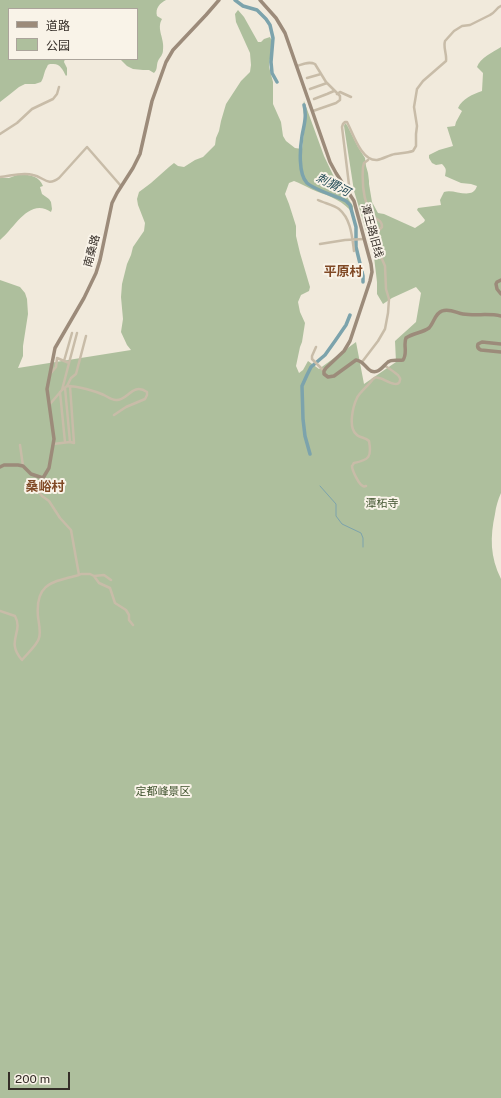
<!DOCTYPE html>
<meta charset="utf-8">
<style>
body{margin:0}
#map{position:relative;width:501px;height:1098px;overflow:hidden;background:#f1eadc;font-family:"Public Sans","Noto Sans SC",sans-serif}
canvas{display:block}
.legend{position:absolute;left:8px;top:8px;width:130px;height:52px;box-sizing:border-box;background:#f9f3e8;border:1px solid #aba49b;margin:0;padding:5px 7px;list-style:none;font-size:12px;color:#352e28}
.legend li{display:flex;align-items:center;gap:8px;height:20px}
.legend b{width:20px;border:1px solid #aba49b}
.scale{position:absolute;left:8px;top:1072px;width:62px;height:18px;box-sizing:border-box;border:2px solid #352e28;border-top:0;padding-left:5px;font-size:12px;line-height:14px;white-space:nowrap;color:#352e28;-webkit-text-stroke:3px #f9f3e8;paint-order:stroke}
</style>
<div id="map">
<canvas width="501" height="1098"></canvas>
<ul class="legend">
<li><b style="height:5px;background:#9c8b7a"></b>道路</li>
<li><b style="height:11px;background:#aebf9d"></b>公园</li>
</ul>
<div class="scale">200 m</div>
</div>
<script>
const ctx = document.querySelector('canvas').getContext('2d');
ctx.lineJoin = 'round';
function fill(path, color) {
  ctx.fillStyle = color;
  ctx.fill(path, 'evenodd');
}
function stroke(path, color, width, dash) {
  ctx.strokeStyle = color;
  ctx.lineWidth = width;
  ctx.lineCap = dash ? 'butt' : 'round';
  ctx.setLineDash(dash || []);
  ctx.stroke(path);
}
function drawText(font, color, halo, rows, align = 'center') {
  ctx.font = font + ' "Public Sans","Noto Sans SC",sans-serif';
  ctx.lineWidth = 4;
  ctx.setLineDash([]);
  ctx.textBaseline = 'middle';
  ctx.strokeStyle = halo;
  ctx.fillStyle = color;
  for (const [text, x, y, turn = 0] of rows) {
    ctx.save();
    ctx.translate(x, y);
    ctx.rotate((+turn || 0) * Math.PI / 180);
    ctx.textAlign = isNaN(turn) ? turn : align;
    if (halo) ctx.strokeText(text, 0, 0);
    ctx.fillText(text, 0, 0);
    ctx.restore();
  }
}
fill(new Path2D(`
 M 0,0 L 166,0 C 160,3 155,8 157,16 L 162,19 C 156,29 165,39 163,50 C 163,55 160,57 158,61 C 156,66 158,69 154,73 L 149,70 L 143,70 L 133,69 L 127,66 L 120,59 L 137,59 L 137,9 L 9,9 L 9,59 L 65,59 L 64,62 L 67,68 L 67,75 L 66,76 C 63,70 60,63 52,64 C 49,64 48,64 47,67 C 44,71 44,78 41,82 L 35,84 L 25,84 L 19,87 L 9,95 L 0,102 Z
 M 238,10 L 244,17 L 258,42 L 261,42 L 264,39 L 270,37 L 272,41 L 269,67 L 273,82 L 273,104 L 281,122 L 283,136 L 286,141 L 295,148 L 302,149 L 305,124 L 303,107 L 304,101 L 324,156 L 334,177 L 353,206 L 353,209 L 350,210 C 339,198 325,195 311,189 C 305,186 300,183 294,181 L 289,183 L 285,194 L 289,204 L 296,226 L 296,236 L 300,253 L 310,287 L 309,291 L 301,295 L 298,302 L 300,312 L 305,323 L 302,342 L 300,347 L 296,366 L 299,373 L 303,370 L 308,361 L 319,369 L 356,342 L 364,384 L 396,362 L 395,341 L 416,322 L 421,293 L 416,287 L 392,298 L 383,304 L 377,294 L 377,282 L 374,257 L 354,191 L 344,126 L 345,123 L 347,125 L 358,147 L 365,158 L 366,166 L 368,173 L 369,181 L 369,184 L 372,202 L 378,213 L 384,214 L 415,228 L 424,222 L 425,220 L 417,210 L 418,208 L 441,205 L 440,200 L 444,192 C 454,188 472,201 477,186 L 471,184 L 461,183 L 445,176 C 446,170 447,169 442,164 L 436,165 L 432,163 L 429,158 L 429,155 L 439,150 L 453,146 L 447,127 L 455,126 L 456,122 L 462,111 L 458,108 C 462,99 473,94 482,91 L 483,73 L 477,67 C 480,58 493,52 501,47 L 501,493 C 498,500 496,506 495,514 C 490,537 490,557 501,579 L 501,1098 L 0,1098 L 0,280 L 20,287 L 25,293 L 27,299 L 28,314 L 23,346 L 23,356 L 18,368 L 131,350 L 127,345 L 121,332 L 123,319 L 121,297 L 122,284 L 127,264 L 131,255 L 133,247 L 144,231 L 145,223 L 138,205 L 137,199 L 139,192 L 151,183 L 169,167 L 174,163 L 178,166 L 184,167 L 195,160 L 203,157 L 215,145 L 216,138 L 219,131 L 221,121 L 226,104 L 241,81 L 250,72 L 251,65 L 250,53 L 236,22 L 235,14 Z
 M 17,175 C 27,174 39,175 43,186 L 40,187 L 42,194 L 49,199 L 51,202 L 52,209 L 51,212 C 29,197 14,229 0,240 L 0,178 L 9,178 Z`), '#aebf9d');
stroke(new Path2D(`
 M 320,486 L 336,504 L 336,516 L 342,524 L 361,533 L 363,538 L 363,547`), '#7ca3ac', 1);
stroke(new Path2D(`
 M 235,0 L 243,6 L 257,10 L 266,19 L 270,25 L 273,38 L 271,62 L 272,73 L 277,82
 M 304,105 C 307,116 304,125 302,136 C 300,148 298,174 307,183 C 315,190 336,196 346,201 L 350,205 L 356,227 L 356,247 L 363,276 L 363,282
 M 310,454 L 305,436 L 303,419 L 302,386 L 307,375 L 311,367 L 325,355 L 335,341 L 346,325 L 350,315`), '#7ca3ac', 3.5);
stroke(new Path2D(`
 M 297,66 C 303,64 309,61 315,64 L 326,82 L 340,96 L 340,100 L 336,103 L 313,111
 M 307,78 L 321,74
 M 310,89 L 327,83
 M 337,94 L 340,92 L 351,97
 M 314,99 L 327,94 L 334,91
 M 0,134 L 17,123 L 32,109 L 53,99 L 57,94 L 59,87
 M 0,177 C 11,176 22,172 33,175 C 44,177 47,187 59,178 L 87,147 L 121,186
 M 350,193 L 342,127 L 343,124 L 345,122 L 347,122 C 353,133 361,161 377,160 C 383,159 389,155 395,154 C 401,153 407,153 413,151 L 416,146 L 416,134 L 417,126 L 414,107 L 417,89 L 423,81 L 446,61 C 447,54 443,48 445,41 L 454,31 L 462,26 L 470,25 L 490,15 C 495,13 496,8 501,6
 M 318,200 C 324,203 334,205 339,209 C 351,219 352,236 354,251
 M 320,244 L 345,240 L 364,239
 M 316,347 L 312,356 L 312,359 L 323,370
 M 64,361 L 72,333
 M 362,362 L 378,341 L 385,329 L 388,313 L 389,299 L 386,289 L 385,266 L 379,252 L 377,232 L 382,227 C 382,218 375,221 371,214 C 363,200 362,182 363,167 L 364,163 L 368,160
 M 69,363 L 77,333
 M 50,374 L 56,367 L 57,358 L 69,363 L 62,390
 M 67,386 L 71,378 L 76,374 L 86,336
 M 65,388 L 70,442
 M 60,392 L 65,442
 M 50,404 L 62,390 L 67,386 C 78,386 95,391 104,395 C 108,397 111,400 116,400 C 128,401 132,382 147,392 L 147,395 L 145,399 L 126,407 L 114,415
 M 53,444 L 70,442 L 74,443 L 70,386
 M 20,445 L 23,466
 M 366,486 C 365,486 364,487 363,486 C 359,485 352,470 352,466 C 353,465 353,464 354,463 C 369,460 372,457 369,441 C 365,437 359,438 356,434 C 348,427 353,406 357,398 C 359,393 369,385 373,379 C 376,377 375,377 379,378 C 383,378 399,390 400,380 C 401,378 399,377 398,375 C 394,372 389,368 385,366
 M 79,575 L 81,574 L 90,574 L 94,576 L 104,575 L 111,580
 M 94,576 L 99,583 L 110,588 L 115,603 L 126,610 L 129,615 L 129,620 L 133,625
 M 0,611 L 15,616 C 24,632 5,641 22,660 C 26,655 38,644 39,638 C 41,632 39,624 38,617 C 35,583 52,582 79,575 L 71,530 L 60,518 L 49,501 L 42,496 L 39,492 L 38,489 L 43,478`), '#c8bca8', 2.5);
stroke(new Path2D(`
 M 260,0 L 276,18 L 285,33 L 330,162 L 336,173 L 354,201 L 371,264 L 372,272 L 370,281 L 350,341 L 344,351 L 326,368 L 324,371 L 324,374 L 328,377 L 334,376 L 356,360 C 364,361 365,368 371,371 C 379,374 383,366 388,362 C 392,359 398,361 403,360 C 408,353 403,345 406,338 C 413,333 422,333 429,328 C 434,323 435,313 442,311 C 449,308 457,313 463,314 C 476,316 489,313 501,316
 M 501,280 L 497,282 L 496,284 L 497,289 L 501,294
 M 501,344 L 482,342 L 478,344 C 477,347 478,349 481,350 L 501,352
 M 0,467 L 4,465 L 18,465 L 23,466 L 31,474 L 43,478 L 49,468 L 54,439 L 47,389 L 55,348 L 84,298 L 96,273 L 100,260 L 112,203 L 117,193 L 133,168 L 140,154 L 152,101 L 166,62 L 173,50 L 206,15 L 219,0`), '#9c8b7a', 3.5);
drawText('11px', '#352e28', '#f9f3e8', [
 ["潭王路旧线",372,231,75],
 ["南桑路",92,251,-75]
]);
drawText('11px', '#3f522d', '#f9f3e8', [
 ["潭柘寺",382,504],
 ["定都峰景区",163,792]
]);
drawText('italic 12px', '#204955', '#f9f3e8', [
 ["刺猬河",333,185,27]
]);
drawText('bold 13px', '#804925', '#f9f3e8', [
 ["平原村",343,272],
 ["桑峪村",45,487]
]);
</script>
